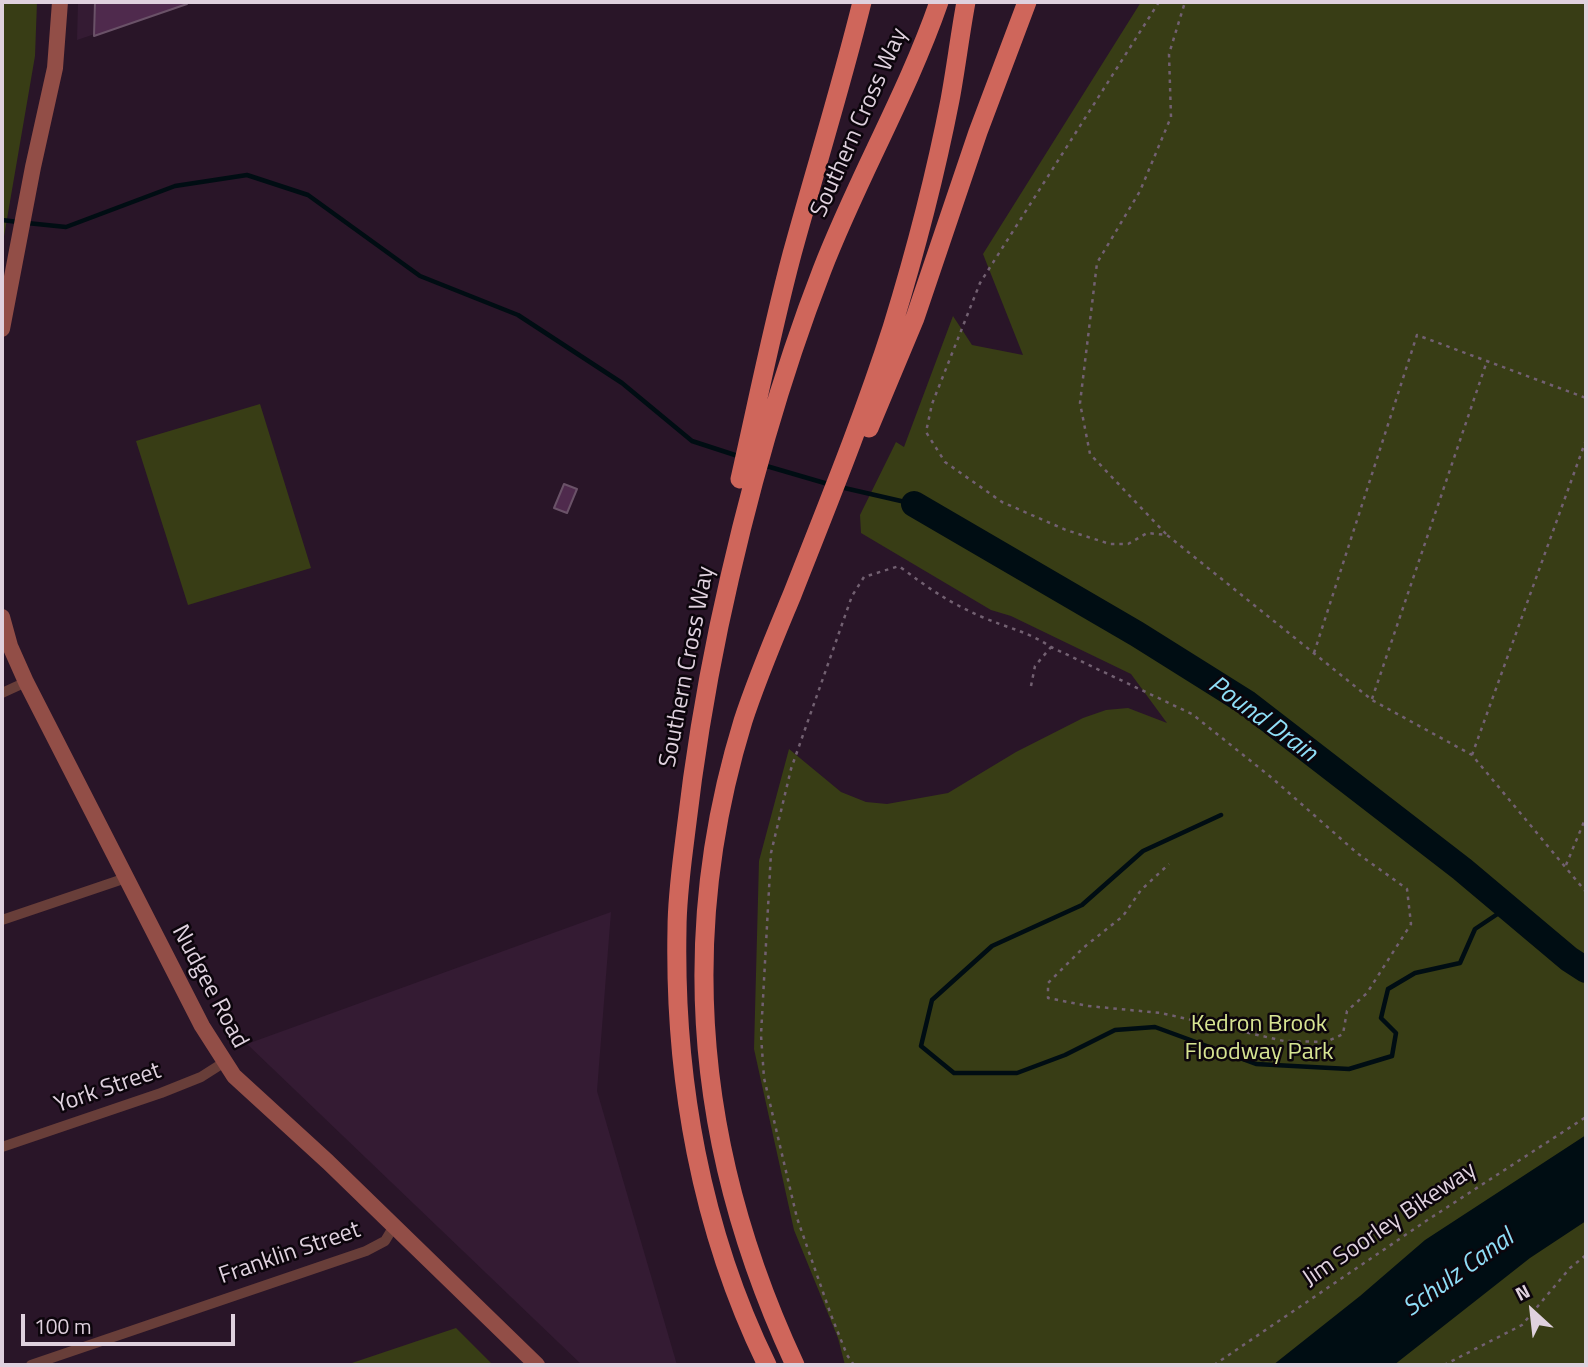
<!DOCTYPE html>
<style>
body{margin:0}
#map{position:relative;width:1588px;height:1367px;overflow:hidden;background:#291528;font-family:"Titillium Web",sans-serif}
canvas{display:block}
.frame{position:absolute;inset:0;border:4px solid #dfd1de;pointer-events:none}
.north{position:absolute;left:1497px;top:1276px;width:70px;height:70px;-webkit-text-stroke:5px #0c050c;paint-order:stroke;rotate:333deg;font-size:19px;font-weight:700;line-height:28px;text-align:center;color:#dfd1de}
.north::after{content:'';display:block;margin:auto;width:24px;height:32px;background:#dfd1de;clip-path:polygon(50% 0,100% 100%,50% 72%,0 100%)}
.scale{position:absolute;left:21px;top:1314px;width:214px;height:32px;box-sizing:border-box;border:4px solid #dfd1de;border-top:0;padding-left:9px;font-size:21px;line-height:24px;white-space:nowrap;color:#dfd1de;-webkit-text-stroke:5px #0c050c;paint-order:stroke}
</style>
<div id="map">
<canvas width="1588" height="1367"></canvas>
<div class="frame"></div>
<div class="north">N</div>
<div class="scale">100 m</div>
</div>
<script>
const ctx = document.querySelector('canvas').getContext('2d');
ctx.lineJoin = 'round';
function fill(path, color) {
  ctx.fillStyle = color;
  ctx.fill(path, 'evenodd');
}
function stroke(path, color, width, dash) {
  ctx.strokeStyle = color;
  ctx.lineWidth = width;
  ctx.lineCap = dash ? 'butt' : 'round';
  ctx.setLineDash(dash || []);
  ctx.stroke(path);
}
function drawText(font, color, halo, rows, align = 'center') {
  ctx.font = font + ' "Titillium Web",sans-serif';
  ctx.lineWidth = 5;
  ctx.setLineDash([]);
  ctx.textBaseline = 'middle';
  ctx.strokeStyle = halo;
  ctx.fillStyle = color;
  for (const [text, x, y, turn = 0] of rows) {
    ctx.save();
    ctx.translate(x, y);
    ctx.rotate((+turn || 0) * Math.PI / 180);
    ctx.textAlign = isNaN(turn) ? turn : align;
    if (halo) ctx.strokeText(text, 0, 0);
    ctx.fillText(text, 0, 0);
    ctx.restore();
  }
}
fill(new Path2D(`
 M 78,2 L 190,2 L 77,40 Z
 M 611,912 L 597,1091 L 677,1365 L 582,1365 L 247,1044 Z`), '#341b33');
fill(new Path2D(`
 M 2,2 L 37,2 L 35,56 L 2,248 Z
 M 1141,2 L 1586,2 L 1586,1365 L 845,1365 L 838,1338 L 794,1230 L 754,1049 L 759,861 L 789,749 L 841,792 L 866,802 L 887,804 L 948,793 L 1016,752 L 1083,718 L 1106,710 L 1128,708 L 1167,723 L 1131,674 L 1011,616 L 991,610 L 861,533 L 860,515 L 896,442 L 904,447 L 953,316 L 972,345 L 1023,355 L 983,254 Z
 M 260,404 L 311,568 L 188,605 L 136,441 Z
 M 456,1328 L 493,1365 L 346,1365 Z`), '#383d15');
fill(new Path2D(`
 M 1586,1135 L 1586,1221 L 1530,1258 L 1394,1365 L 1273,1365 L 1360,1296 L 1425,1240 Z`), '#000d13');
stroke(new Path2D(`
 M 2,220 L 18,222
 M 27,223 L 66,227 L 175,186 L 247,175 L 308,195 L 420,276 L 518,315 L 622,383 L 692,441 L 738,456
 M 763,465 L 828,484
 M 840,487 L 914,504
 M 1221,815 L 1143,851 L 1082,905 L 992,946 L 932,1000 L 921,1046 L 954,1073 L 1017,1073 L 1065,1055 L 1115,1030 L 1155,1027 L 1256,1064 L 1349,1069 L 1392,1056 L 1396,1033 L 1381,1018 L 1388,989 L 1415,973 L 1460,963 L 1475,929 L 1508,907`), '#000d13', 4.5);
stroke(new Path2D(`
 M 914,504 L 1137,634 L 1247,703 L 1462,869 L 1569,959 L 1586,970`), '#000d13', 26);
const building = new Path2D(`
 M 95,2 L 187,2 L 187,4 L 94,36 Z
 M 564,484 L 577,489 L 567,513 L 554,508 Z`);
fill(building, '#4f2a4d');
stroke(building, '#6a5268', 2);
stroke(new Path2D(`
 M 1159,2 L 980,283 L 932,404 L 926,432 L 945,462 L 1002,502 L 1066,530 L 1110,544 L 1128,544 L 1147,533 L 1167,535 L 1372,700 L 1472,755 L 1586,892
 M 1166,534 L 1090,454 L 1080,403 L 1097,263 L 1140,191 L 1171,117 L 1169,54 L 1185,2
 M 1314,653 L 1417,335 L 1586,398
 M 1031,686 L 1035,666 L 1051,647
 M 1372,699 L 1487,361
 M 1472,755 L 1586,440
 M 1566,865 L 1586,817
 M 854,1365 L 847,1355 L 831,1315 L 797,1218 L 764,1078 L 761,1035 L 771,853 L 791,769 L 852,596 L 864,577 L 899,566 C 928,588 948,602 982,617 C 1007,628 1027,631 1051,647 L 1192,714 L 1272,778 L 1357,853 L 1407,889 L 1411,924 L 1367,993 L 1347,1011 L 1343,1034 L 1326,1042 L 1284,1041 L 1161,1013 L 1088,1006 L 1048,998 L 1048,983 L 1083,948 L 1123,916 L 1141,890 L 1169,864
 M 1214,1365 L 1426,1221 L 1586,1117
 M 1444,1365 L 1522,1325 L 1570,1268 L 1586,1255`), '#726071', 2.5, [3.5, 5]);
stroke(new Path2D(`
 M 2,693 L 26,682
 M 2,920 L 126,878
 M 2,1147 L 161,1093 L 201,1077 L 223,1063
 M 31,1365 L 366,1251 L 385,1241 L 394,1226`), '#683e39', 10);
stroke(new Path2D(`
 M 2,329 L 33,167 L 55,68 L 60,2
 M 2,617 L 10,646 L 26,682 L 202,1026 L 234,1076 L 328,1162 L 537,1365`), '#924e47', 16);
stroke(new Path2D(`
 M 869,428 L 915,318 L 978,132 L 1027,2
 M 740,479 C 757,404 772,329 792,254 C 815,170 841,87 862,2
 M 767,1365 C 701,1230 674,1079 677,929 C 677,896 682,863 686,830 C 694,761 705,693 719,626 C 745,504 777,386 822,270 C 857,179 907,94 939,2
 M 795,1365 C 698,1157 675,942 743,721 C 757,678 775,636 792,595 C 827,506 863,418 892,328 C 915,253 935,177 950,100 C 956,68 960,34 966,2`), '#cf665b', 19);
drawText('24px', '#dfd1de', '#0c050c', [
 ["Southern Cross Way",860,123,-66],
 ["Southern Cross Way",688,667,-79],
 ["Nudgee Road",209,987,62],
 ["York Street",108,1089,-19],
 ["Jim Soorley Bikeway",1390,1225,-34],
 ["Franklin Street",290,1254,-19]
]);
drawText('24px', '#d7e492', '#0c050c', [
 ["Kedron Brook",1259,1025],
 ["Floodway Park",1259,1053]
]);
drawText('italic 26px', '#8fdef7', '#0c050c', [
 ["Pound Drain",1262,720,36],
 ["Schulz Canal",1459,1274,-36]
]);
</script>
